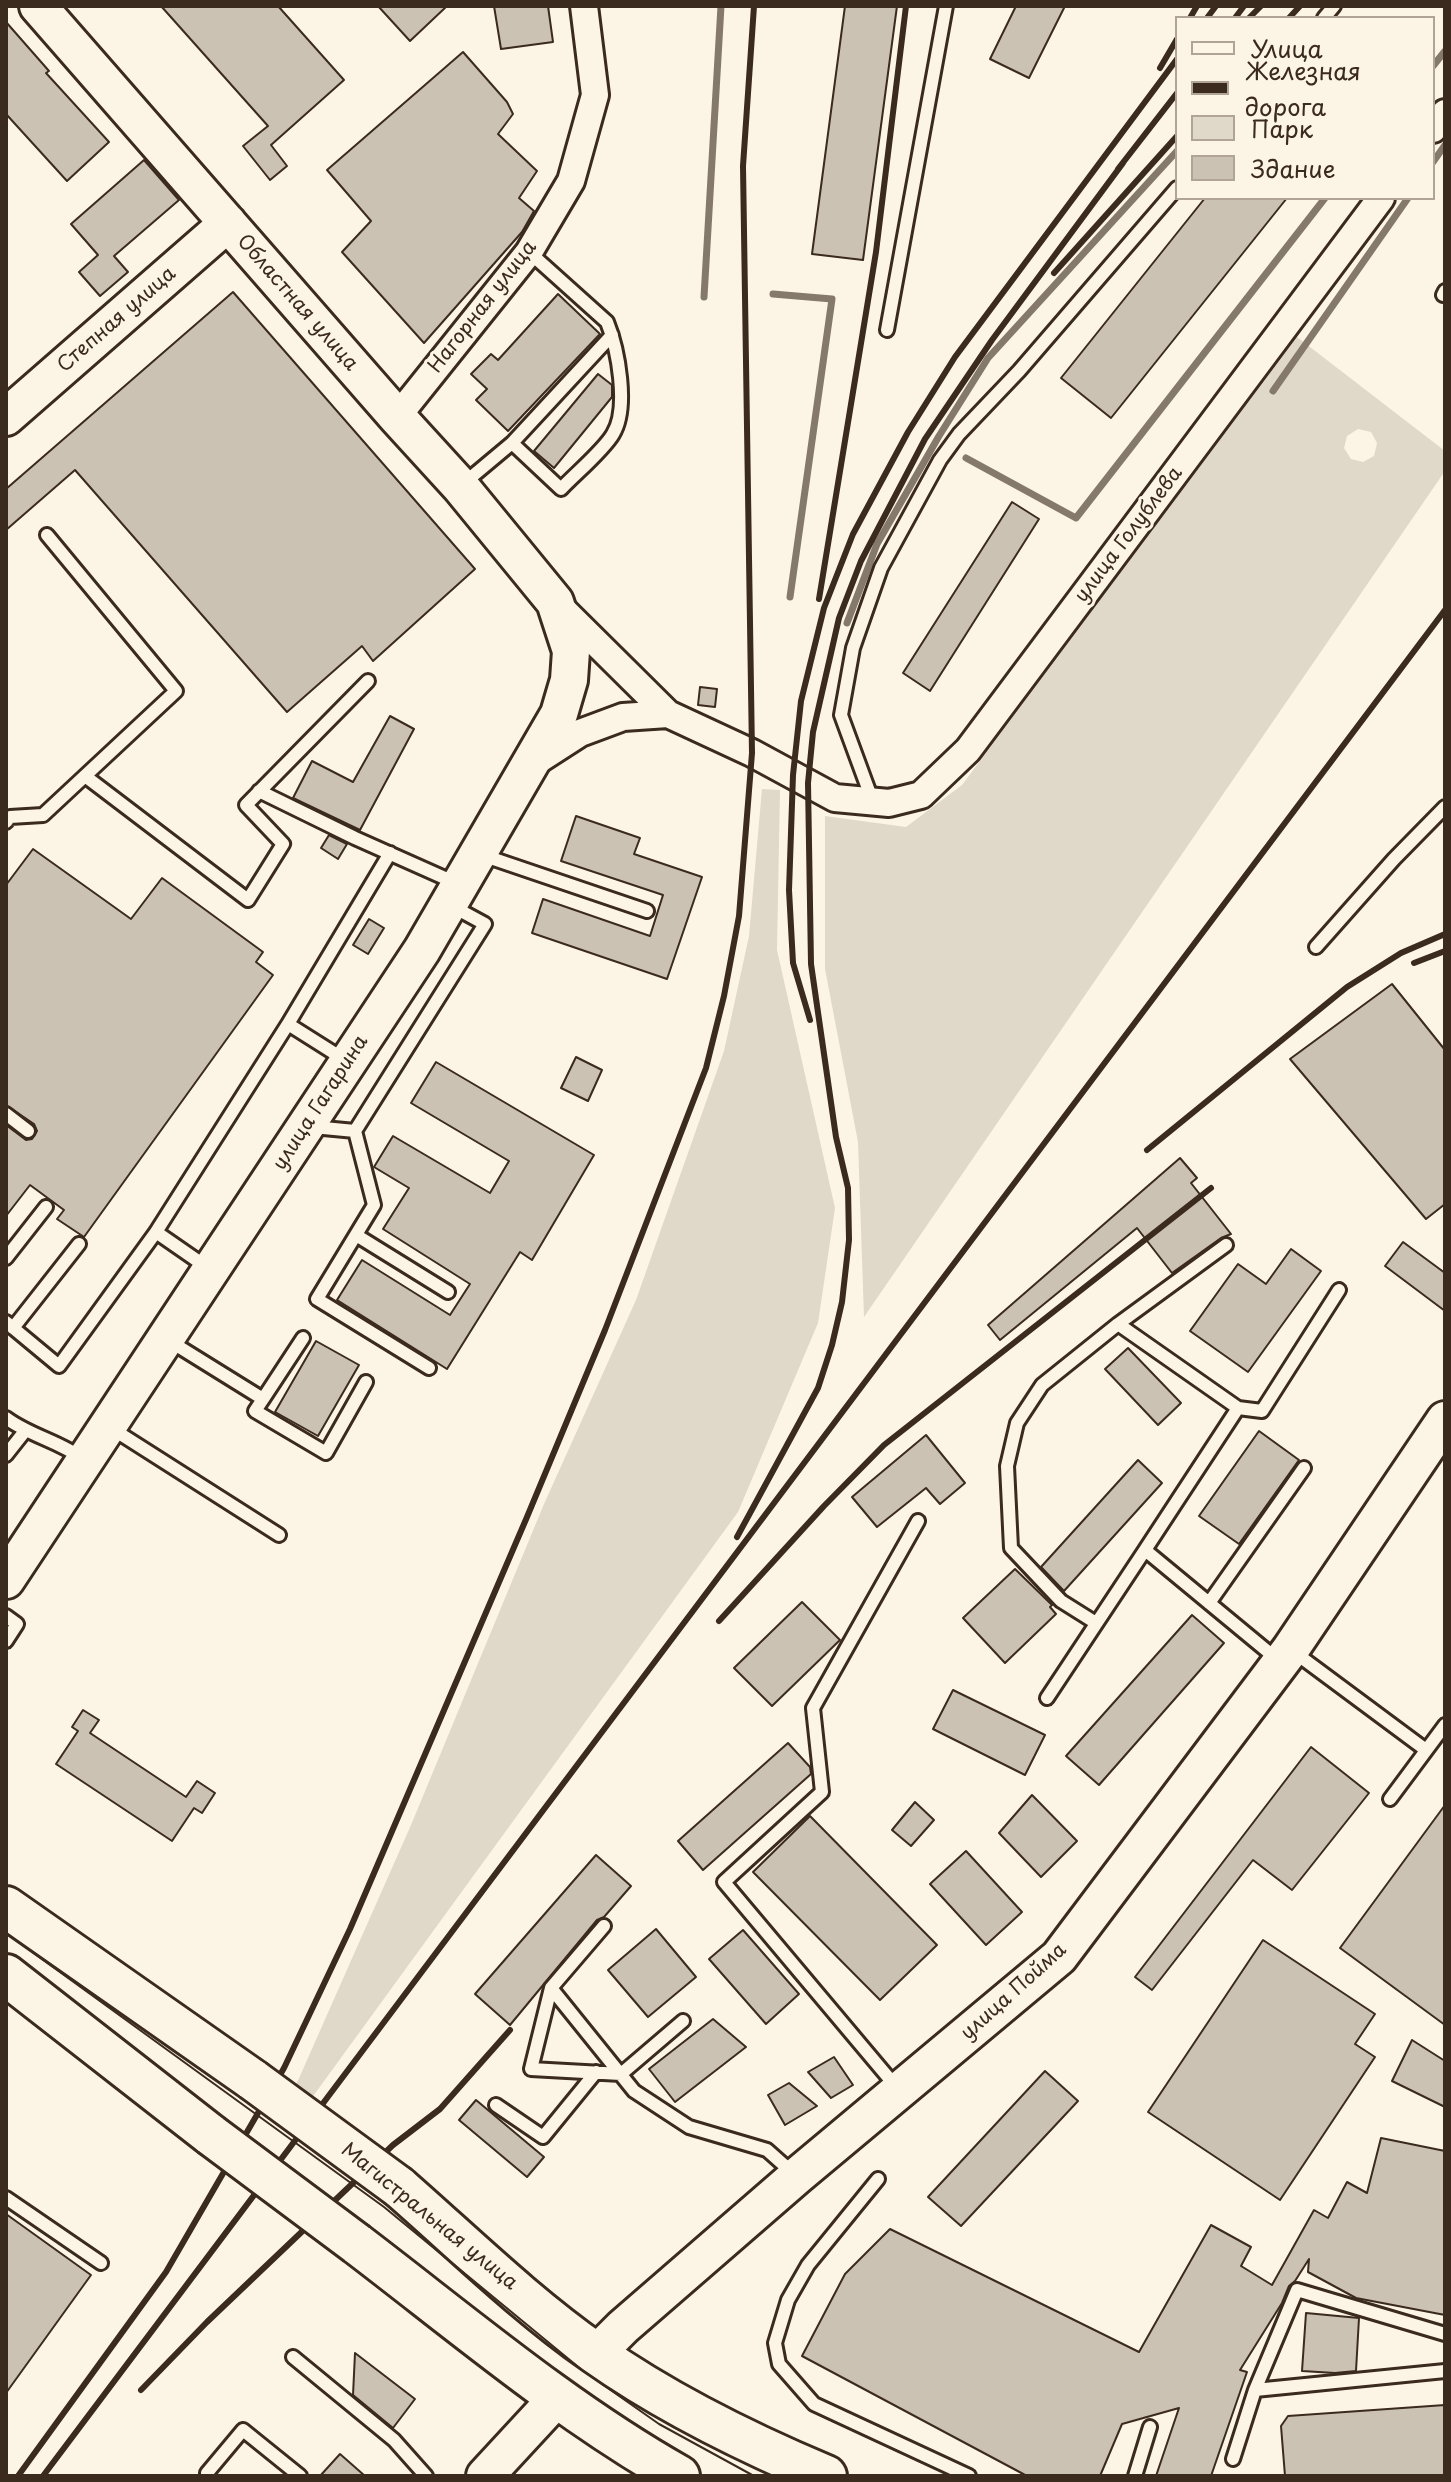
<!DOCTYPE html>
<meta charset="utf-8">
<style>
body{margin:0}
#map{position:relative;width:1451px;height:2482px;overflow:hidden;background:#fcf5e5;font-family:"Playpen Sans",sans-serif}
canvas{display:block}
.frame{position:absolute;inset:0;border:8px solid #3b2a1e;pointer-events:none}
.legend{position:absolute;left:1175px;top:16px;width:260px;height:184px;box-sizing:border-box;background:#fcf5e5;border:2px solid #afa495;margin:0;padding:10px 14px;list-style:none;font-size:24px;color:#3b2a1e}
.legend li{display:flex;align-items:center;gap:16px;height:40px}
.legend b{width:40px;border:2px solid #afa495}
</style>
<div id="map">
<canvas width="1451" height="2482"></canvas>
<div class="frame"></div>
<ul class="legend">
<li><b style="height:10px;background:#fcf5e5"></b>Улица</li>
<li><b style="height:10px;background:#3b2a1e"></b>Железная дорога</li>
<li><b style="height:22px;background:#e0d8c8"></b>Парк</li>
<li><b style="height:22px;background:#ccc2b3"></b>Здание</li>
</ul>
</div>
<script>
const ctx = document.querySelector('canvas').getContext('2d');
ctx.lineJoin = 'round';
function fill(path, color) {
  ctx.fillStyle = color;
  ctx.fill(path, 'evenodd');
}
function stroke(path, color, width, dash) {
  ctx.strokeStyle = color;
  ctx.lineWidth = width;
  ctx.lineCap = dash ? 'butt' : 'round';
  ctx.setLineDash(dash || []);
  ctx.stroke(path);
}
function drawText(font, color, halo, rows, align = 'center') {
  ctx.font = font + ' "Playpen Sans",sans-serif';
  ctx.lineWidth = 6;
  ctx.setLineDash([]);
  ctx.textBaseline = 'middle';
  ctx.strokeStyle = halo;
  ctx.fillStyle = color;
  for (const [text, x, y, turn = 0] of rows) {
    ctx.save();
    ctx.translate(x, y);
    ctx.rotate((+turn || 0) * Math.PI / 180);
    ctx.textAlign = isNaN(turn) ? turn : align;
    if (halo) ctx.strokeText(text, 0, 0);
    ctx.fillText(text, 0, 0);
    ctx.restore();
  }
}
fill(new Path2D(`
 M 1297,337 L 1445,451 L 1445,471 L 864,1317 L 858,1142 L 825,969 L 825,816 L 906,827 L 962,785 ZM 1358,429 L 1371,432 L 1377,443 L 1374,456 L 1363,462 L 1351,459 L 1344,448 L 1347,436 Z
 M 762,789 L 780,790 L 777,950 L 835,1208 L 818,1323 L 738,1512 L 311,2099 L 296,2085 L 411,1825 L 544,1504 L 636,1300 L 724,1051 L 749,936 Z`), '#e0d8c8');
stroke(new Path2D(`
 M 1433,66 L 1445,51
 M 1433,162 L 1445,145
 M 773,294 L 832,299 L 790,597
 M 704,297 L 721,6
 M 1273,391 L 1408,198
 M 966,458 L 1076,518 L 1325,198
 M 847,623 L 877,544 L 939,436 L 988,358 L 1177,151`), '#85796b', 7);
const building = new Path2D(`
 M 161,6 L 278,6 L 344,80 L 271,145 L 287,166 L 270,180 L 243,146 L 268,126 Z
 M 378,6 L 447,6 L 410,41 Z
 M 494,6 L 548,6 L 553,42 L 501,49 Z
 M 845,6 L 897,6 L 863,260 L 812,254 Z
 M 1016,6 L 1065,6 L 1029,78 L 990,59 Z
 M 6,22 L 49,71 L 46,73 L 109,142 L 67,181 L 6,114 Z
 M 463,52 L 507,102 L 513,114 L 498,134 L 537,171 L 519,198 L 534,211 L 522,232 L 424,343 L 342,252 L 371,221 L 327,170 Z
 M 144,160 L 179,200 L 114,256 L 128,272 L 100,296 L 79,272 L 98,255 L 71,224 Z
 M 1205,198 L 1287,198 L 1111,418 L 1061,378 Z
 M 233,292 L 475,569 L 373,661 L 362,646 L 287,712 L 75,470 L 6,530 L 6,489 Z
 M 558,294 L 600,334 L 508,431 L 476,400 L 487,389 L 471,374 L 491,354 L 498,360 Z
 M 598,374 L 612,385 L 612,397 L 554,468 L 534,451 Z
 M 1012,502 L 1039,519 L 930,691 L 903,673 Z
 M 700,687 L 717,689 L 715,707 L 698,705 Z
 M 390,716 L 414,729 L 360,830 L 293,798 L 312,761 L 353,782 Z
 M 576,816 L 640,838 L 634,854 L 702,877 L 667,979 L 532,933 L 543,899 L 650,936 L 663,895 L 561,861 Z
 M 329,835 L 347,844 L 338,859 L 321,848 Z
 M 33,849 L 131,919 L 162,878 L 263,952 L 256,962 L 273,975 L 84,1237 L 57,1219 L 64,1210 L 30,1185 L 6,1216 L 6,1125 L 26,1140 L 32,1139 L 37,1131 L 34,1124 L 6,1105 L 6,885 Z
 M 369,919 L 384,928 L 368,954 L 353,945 Z
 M 1392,984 L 1445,1050 L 1445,1204 L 1426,1219 L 1290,1059 Z
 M 576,1057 L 602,1070 L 588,1101 L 561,1088 Z
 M 436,1062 L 594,1155 L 532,1260 L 520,1252 L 447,1369 L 337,1300 L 362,1260 L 450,1315 L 470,1284 L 383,1229 L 409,1188 L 374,1167 L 393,1136 L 490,1193 L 509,1161 L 411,1103 Z
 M 1180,1158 L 1197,1178 L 1191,1183 L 1231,1234 L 1221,1238 L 1172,1273 L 1137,1228 L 1000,1340 L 988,1325 Z
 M 1403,1242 L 1445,1273 L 1445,1311 L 1385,1266 Z
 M 1291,1249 L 1321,1271 L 1248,1372 L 1190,1331 L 1238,1264 L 1266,1284 Z
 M 316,1341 L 359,1365 L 318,1436 L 275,1412 Z
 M 1128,1348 L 1181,1403 L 1158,1425 L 1105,1369 Z
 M 1259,1431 L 1299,1460 L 1239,1544 L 1199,1516 Z
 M 926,1435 L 965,1483 L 940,1504 L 926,1488 L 877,1527 L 852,1497 Z
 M 1138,1460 L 1162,1483 L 1064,1591 L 1041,1567 Z
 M 1015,1569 L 1052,1605 L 1050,1607 L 1056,1614 L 1005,1663 L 963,1618 Z
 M 802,1602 L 840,1640 L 772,1706 L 734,1668 Z
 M 1192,1615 L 1224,1643 L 1099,1785 L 1066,1756 Z
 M 953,1690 L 1045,1735 L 1025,1775 L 933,1729 Z
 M 83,1710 L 99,1720 L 90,1733 L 186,1797 L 197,1781 L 215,1793 L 202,1813 L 194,1808 L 172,1841 L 56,1764 L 78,1731 L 72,1727 Z
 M 788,1743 L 810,1767 L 811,1774 L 703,1870 L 678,1841 Z
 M 1311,1747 L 1369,1793 L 1292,1890 L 1253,1860 L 1152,1990 L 1135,1977 Z
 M 1032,1795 L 1077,1841 L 1041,1877 L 999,1833 Z
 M 915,1802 L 934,1820 L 911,1846 L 892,1830 Z
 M 1445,1805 L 1445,2025 L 1340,1948 Z
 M 810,1816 L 937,1945 L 880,2000 L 753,1872 Z
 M 966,1851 L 1022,1912 L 986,1945 L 930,1884 Z
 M 596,1855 L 631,1886 L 604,1917 L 597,1920 L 510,2025 L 475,1994 Z
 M 656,1929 L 696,1977 L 648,2017 L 608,1970 Z
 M 743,1930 L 799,1994 L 766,2024 L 709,1959 Z
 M 1263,1940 L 1375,2014 L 1355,2044 L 1375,2057 L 1280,2200 L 1148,2112 Z
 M 713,2019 L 746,2047 L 675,2102 L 649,2069 Z
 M 1412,2040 L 1445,2061 L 1445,2107 L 1392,2081 Z
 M 834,2057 L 853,2085 L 831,2098 L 808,2072 Z
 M 1045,2071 L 1078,2101 L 961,2226 L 928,2197 Z
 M 789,2083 L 817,2106 L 785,2125 L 768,2095 Z
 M 476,2100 L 544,2157 L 527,2177 L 459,2120 Z
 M 1381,2138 L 1445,2151 L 1445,2315 L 1356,2298 L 1308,2272 L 1309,2259 L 1295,2281 L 1289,2286 L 1282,2303 L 1240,2370 L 1247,2372 L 1211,2476 L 1156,2476 L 1179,2408 L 1122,2424 L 1100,2476 L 1027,2476 L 802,2356 L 845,2274 L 890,2229 L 1139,2352 L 1211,2225 L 1251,2247 L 1241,2266 L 1272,2285 L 1314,2210 L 1328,2218 L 1347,2182 L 1367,2193 Z
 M 6,2214 L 91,2275 L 6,2393 Z
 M 1306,2313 L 1359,2318 L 1356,2371 L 1335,2373 L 1302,2371 Z
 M 355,2353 L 415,2399 L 393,2428 L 353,2395 Z
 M 1445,2405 L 1445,2476 L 1285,2476 L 1281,2426 L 1288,2416 Z
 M 340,2454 L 365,2476 L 320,2476 Z`);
fill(building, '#ccc2b3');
stroke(building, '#3b2a1e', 2);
const lane = new Path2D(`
 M 1324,18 L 1334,6
 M 1443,295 L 1445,291
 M 887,330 L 946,6
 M 512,443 L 612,335
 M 463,484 L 512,443 L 561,489 C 575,474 604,450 613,434 C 629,408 618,349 607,322 L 529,252
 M 85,776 L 248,900 L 283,844 L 246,805 L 368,681
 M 259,791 L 355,838 L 456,883
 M 873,802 L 841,715 L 853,648 L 881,568 L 940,460 L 959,434 L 1019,371 L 1177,188
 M 6,822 L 10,817 L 43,815 L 176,691 L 47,535
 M 482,855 L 647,911
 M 1316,947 L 1394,859 L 1445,807
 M 288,1024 L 345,1060
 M 6,1114 L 28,1131
 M 313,1127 L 355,1131 L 485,924 L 450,905
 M 355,1131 L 374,1205 L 317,1299 L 429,1368
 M 156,1232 L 208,1268
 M 356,1235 L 448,1292
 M 6,1258 L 46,1207
 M 6,1322 L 59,1366 L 156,1232 L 288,1024 L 390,853
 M 13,1328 L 79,1244
 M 168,1340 L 263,1399 L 303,1338
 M 263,1399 L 255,1411 L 326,1453 L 366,1382
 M 1238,1408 L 1262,1411 L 1339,1290
 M 6,1418 C 30,1436 59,1441 83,1459
 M 111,1428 L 279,1535
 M 6,1455 L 25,1431
 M 1145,1550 L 1238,1408 L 1118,1324 L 1226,1245
 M 1209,1603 L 1304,1468
 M 6,1616 L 17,1624 L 6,1641
 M 1096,1623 L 1061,1601 L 1011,1548 L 1007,1466 L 1017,1423 L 1042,1385 L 1118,1324
 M 1294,1652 L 1426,1750
 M 1047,1698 L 1145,1550 L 1278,1660
 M 1390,1799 L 1445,1725
 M 551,1988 L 604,1926
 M 683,2021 L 621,2074 L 531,2069 L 551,1988 L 634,2091 L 689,2127 L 767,2150 L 794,2174
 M 898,2089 L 724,1882 L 822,1792 L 813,1708 L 918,1521
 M 496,2105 L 543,2137 L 596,2072
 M 878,2179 L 808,2265 L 788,2300 L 775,2343 L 779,2364 L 814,2404 L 969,2476
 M 6,2198 L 101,2263
 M 293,2357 L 394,2440 L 426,2476
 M 1255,2390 L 1445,2371
 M 1233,2459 L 1255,2390 L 1297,2290 L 1445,2334
 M 207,2473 L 243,2430 L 300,2476
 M 1135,2476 L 1150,2427`);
const street = new Path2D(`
 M 1433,129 L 1445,113
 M 397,417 L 529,252 L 571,181 L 595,95 L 584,6
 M 557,604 L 668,714 L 752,753 L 835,798 L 889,803 L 921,795 L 968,750 L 1381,198
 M 535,762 L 580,733 L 623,717 L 668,714`);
const secondary = new Path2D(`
 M 6,417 L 228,223
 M 6,1580 L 422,950 L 559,714 L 569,680 L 571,651 L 555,602 L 460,486 L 397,417 L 38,6
 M 596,2354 L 623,2327 L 797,2176 L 1059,1957 L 1290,1650 L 1445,1420
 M 485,2476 L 558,2397`);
const primary = new Path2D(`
 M 6,1907 L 253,2080
 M 6,1975 L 211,2135
 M 399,2187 C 463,2243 525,2304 595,2353 C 666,2403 745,2442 826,2476
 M 357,2244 C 462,2324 564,2411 679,2476`);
stroke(lane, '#3b2a1e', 18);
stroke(street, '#3b2a1e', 32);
stroke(secondary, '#3b2a1e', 42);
stroke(primary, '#3b2a1e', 46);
stroke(lane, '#fcf5e5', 12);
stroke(street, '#fcf5e5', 26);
stroke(secondary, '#fcf5e5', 36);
stroke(primary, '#fcf5e5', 40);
stroke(new Path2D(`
 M 6,1933 L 384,2207 L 582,2370 L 659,2424 L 754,2476`), '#3b2a1e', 2);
stroke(new Path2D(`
 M 1190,18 L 1197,6
 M 1207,18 L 1216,6
 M 1235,18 L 1244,6
 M 1249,18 L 1261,6
 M 1289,18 L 1300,6
 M 1160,68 L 1177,39
 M 1118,169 L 1177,93
 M 1054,273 L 1177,136
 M 819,599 L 876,252 L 906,6
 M 1414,963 L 1445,951
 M 810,1020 L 793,963 L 789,890 L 793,775 L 801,701 L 824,608 L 853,534 L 908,432 L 955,357 L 1177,59
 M 1147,1150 L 1347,987 L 1401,953 L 1445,934
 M 737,1537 L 818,1388 L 832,1345 L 842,1302 L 849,1240 L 848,1188 L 836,1137 L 811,964 L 808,783 L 813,732 L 839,618 L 861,561 L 925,439 L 992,340 L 1123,163
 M 719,1621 L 824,1506 L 884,1445 L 1211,1188
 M 141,2390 L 207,2322 L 393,2145 L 440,2109 L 510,2030
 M 18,2476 L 166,2272 L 284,2068 L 350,1929 L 527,1517 L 605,1330 L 706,1068 L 724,996 L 739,916 L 752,753 L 743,166 L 754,6
 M 43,2476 L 1445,610`), '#3b2a1e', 6);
const primaryBridge = new Path2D(`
 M 253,2080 L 399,2187
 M 211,2135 L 357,2244`);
stroke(primaryBridge, '#3b2a1e', 46, []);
stroke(primaryBridge, '#fcf5e5', 40);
drawText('20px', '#3b2a1e', '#fcf5e5', [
 ["Областная улица",297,303,49],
 ["Нагорная улица",483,307,-52],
 ["Степная улица",117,320,-41],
 ["улица Голублева",1129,535,-53],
 ["улица Гагарина",321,1103,-57],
 ["улица Пойма",1014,1992,-42],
 ["Магистральная улица",429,2217,39]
]);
</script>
